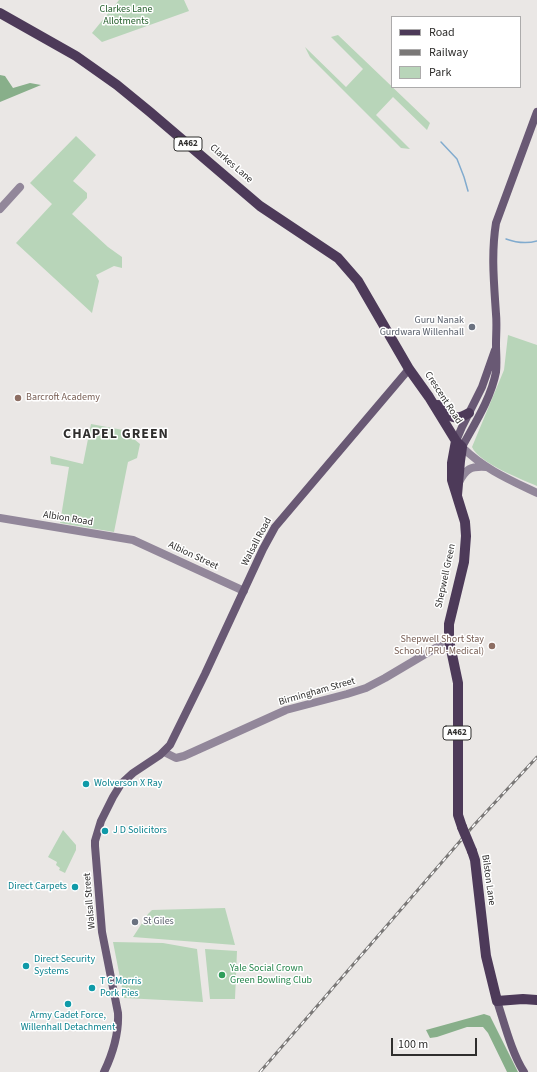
<!DOCTYPE html>
<style>
body{margin:0}
#map{position:relative;width:537px;height:1072px;overflow:hidden;background:#eae7e5;font-family:"Source Sans 3",sans-serif}
canvas{display:block}
.legend{position:absolute;left:391px;top:16px;width:130px;height:72px;box-sizing:border-box;background:#fff;border:1px solid #acabab;margin:0;padding:5px 7px;list-style:none;font-size:12px;color:#2f2e2d}
.legend li{display:flex;align-items:center;gap:8px;height:20px}
.legend b{width:20px;border:1px solid #acabab}
.scale{position:absolute;left:391px;top:1038px;width:86px;height:18px;box-sizing:border-box;border:2px solid #2f2e2d;border-top:0;padding-left:5px;font-size:12px;line-height:14px;white-space:nowrap;color:#2f2e2d;-webkit-text-stroke:3px #fff;paint-order:stroke}
</style>
<div id="map">
<canvas width="537" height="1072"></canvas>
<ul class="legend">
<li><b style="height:5px;background:#4d3a59"></b>Road</li>
<li><b style="height:5px;background:#7a7877"></b>Railway</li>
<li><b style="height:11px;background:#b8d5b9"></b>Park</li>
</ul>
<div class="scale">100 m</div>
</div>
<script>
const ctx = document.querySelector('canvas').getContext('2d');
ctx.lineJoin = 'round';
function fill(path, color) {
  ctx.fillStyle = color;
  ctx.fill(path, 'evenodd');
}
function stroke(path, color, width, dash) {
  ctx.strokeStyle = color;
  ctx.lineWidth = width;
  ctx.lineCap = dash ? 'butt' : 'round';
  ctx.setLineDash(dash || []);
  ctx.stroke(path);
}
function drawText(font, color, halo, rows, align = 'center') {
  ctx.font = font + ' "Source Sans 3",sans-serif';
  ctx.lineWidth = 3;
  ctx.setLineDash([]);
  ctx.textBaseline = 'middle';
  ctx.strokeStyle = halo;
  ctx.fillStyle = color;
  for (const [text, x, y, turn = 0] of rows) {
    ctx.save();
    ctx.translate(x, y);
    ctx.rotate((+turn || 0) * Math.PI / 180);
    ctx.textAlign = isNaN(turn) ? turn : align;
    if (halo) ctx.strokeText(text, 0, 0);
    ctx.fillText(text, 0, 0);
    ctx.restore();
  }
}
fill(new Path2D(`
 M 119,0 L 184,0 L 189,11 L 102,42 L 92,33 Z
 M 338,35 L 430,123 L 427,130 L 393,97 L 376,115 L 410,149 L 401,148 L 310,57 L 305,47 L 346,87 L 363,69 L 331,37 Z
 M 76,136 L 96,155 L 73,181 L 87,193 L 87,198 L 72,214 L 108,247 L 122,257 L 122,268 L 114,266 L 96,275 L 99,281 L 92,313 L 16,243 L 52,204 L 30,183 Z
 M 508,335 L 537,345 L 537,486 C 521,479 479,463 472,447 L 504,370 Z
 M 91,424 L 123,430 L 140,444 L 137,458 L 128,462 L 114,532 L 60,523 L 69,467 L 51,464 L 50,456 L 83,464 Z
 M 63,830 L 76,845 L 76,850 L 65,873 L 59,870 L 60,868 L 56,865 L 57,862 L 48,857 Z
 M 225,908 L 235,945 L 133,937 L 148,914 L 152,910 Z
 M 113,942 L 163,943 L 197,949 L 203,1002 L 124,998 Z
 M 205,949 L 237,951 L 235,999 L 210,999 Z`), '#b8d5b9');
fill(new Path2D(`
 M 0,75 L 5,76 L 13,88 L 30,83 L 41,85 L 0,102 Z
 M 484,1014 L 490,1016 L 518,1072 L 507,1072 L 488,1033 L 483,1027 L 467,1027 L 437,1037 L 430,1038 L 426,1030 Z`), '#88af8a');
stroke(new Path2D(`
 M 441,142 L 457,159 L 464,177 L 468,191
 M 506,239 C 517,243 526,244 537,241`), '#81abce', 1.5);
stroke(new Path2D(`
 M 0,209 L 20,187
 M 462,447 C 484,469 510,480 537,493
 M 459,482 C 466,469 470,466 486,467
 M 0,518 L 133,540 L 244,591
 M 164,752 L 176,758 L 184,756 L 286,710 L 347,694 L 366,688 L 385,678 L 449,640`), '#92879a', 8);
stroke(new Path2D(`
 M 456,441 L 462,427 L 482,387 L 495,350
 M 462,447 C 475,423 491,398 496,372 C 497,362 496,354 496,344 C 496,334 497,324 496,314 C 494,283 491,254 496,223 L 537,112
 M 497,1001 C 504,1022 512,1054 524,1072
 M 104,1072 C 113,1053 119,1034 118,1013 L 102,932 L 95,846 L 95,841 L 101,821 L 113,797 L 121,784 L 133,773 L 160,755 L 170,745 L 205,674 L 263,549 L 275,527 L 409,369`), '#695974', 8);
stroke(new Path2D(`
 M 0,13 L 76,56 L 117,85 L 150,112 L 260,206 L 338,258 L 358,281 L 409,369 L 429,397 L 456,441 L 462,447 L 460,461 L 457,495
 M 438,405 C 449,416 454,422 469,413
 M 456,441 L 452,463 L 452,480 L 465,522 L 466,536 L 464,562 L 449,624 L 449,640 L 458,683 L 458,815 L 462,827
 M 472,851 L 475,860 L 486,956 L 497,1001 L 523,999 L 537,1000`), '#4d3a59', 10);
const rail = new Path2D(`
 M 260,1072 L 475,824 L 537,757`);
stroke(rail, '#7a7877', 3);
stroke(rail, '#fff', 1.5, [4.5]);
stroke(new Path2D(`
 M 462,827 L 472,851`), '#4d3a59', 10);
for (const [x, y, r, color] of [
 [472,327,4,"#6b7280"],
 [18,398,4,"#8d6e63"],
 [492,646,4,"#8d6e63"],
 [86,784,4,"#0f9aa8"],
 [105,831,4,"#0f9aa8"],
 [75,887,4,"#0f9aa8"],
 [135,922,4,"#6b7280"],
 [26,966,4,"#0f9aa8"],
 [222,975,4,"#2e9e5b"],
 [92,988,4,"#0f9aa8"],
 [68,1004,4,"#0f9aa8"]
]) {
  const dot = new Path2D();
  dot.arc(x, y, r, 0, 2 * Math.PI);
  ctx.fillStyle = color;
  ctx.fill(dot);
  stroke(dot, '#fff', 1.5);
}
for (const [x, y, w] of [
 [188,144,28],
 [457,733,28]
]) {
  const box = new Path2D();
  box.roundRect(x - w / 2, y - 7, w, 14, 3);
  ctx.fillStyle = '#fff';
  ctx.fill(box);
  stroke(box, '#2f2e2d', 1);
}
drawText('bold 9px', '#2f2e2d', null, [
 ["A462",188,144],
 ["A462",457,733]
]);
drawText('10px', '#27602e', '#fff', [
 ["Clarkes Lane",126,10],
 ["Allotments",126,22]
]);
drawText('10px', '#2f2e2d', '#fff', [
 ["Clarkes Lane",231,164,41],
 ["Crescent Road",443,398,57],
 ["Albion Road",68,519,9],
 ["Walsall Road",257,542,-62],
 ["Albion Street",193,556,25],
 ["Shepwell Green",446,576,-78],
 ["Birmingham Street",317,692,-16],
 ["Bilston Lane",488,880,82],
 ["Walsall Street",90,901,-95]
]);
drawText('10px', '#5b616d', '#fff', [
 ["Guru Nanak",464,321],
 ["Gurdwara Willenhall",464,333],
 ["St Giles",143,922,"left"]
], 'right');
drawText('10px', '#785e54', '#fff', [
 ["Barcroft Academy",26,398],
 ["Shepwell Short Stay",484,640,"right"],
 ["School (PRU-Medical)",484,652,"right"]
], 'left');
drawText('10px', '#0d838f', '#fff', [
 ["Wolverson X Ray",94,784],
 ["J D Solicitors",113,831],
 ["Direct Carpets",67,887,"right"],
 ["Direct Security",34,960],
 ["Systems",34,972],
 ["T C Morris",100,982],
 ["Pork Pies",100,994],
 ["Army Cadet Force,",68,1016,"center"],
 ["Willenhall Detachment",68,1028,"center"]
], 'left');
drawText('10px', '#27864d', '#fff', [
 ["Yale Social Crown",230,969],
 ["Green Bowling Club",230,981]
], 'left');
ctx.letterSpacing = '1px';
drawText('bold 14px', '#2f2e2d', '#fff', [
 ["CHAPEL GREEN",116,435]
]);
ctx.letterSpacing = '0px';
</script>
